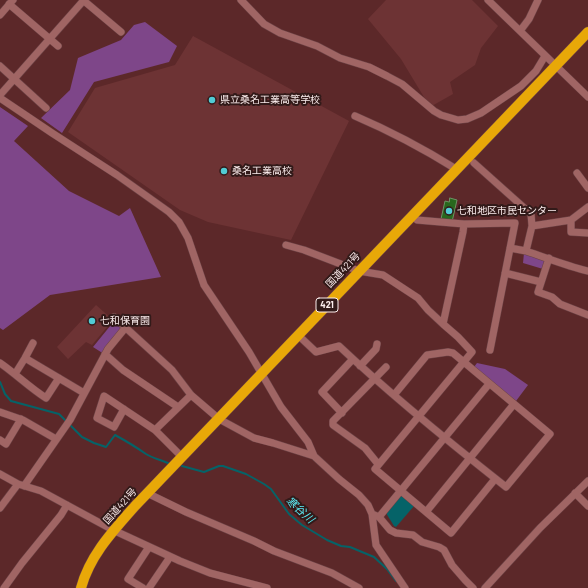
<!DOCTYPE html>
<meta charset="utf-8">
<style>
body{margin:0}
canvas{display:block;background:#5c2829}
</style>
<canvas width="588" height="588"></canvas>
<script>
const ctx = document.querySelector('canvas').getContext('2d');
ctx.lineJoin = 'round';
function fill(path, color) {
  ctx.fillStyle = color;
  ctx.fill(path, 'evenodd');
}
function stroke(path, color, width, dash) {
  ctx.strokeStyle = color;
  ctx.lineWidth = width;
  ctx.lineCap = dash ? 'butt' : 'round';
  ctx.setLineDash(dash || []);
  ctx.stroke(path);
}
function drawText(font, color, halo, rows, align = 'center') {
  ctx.font = font + ' Barlow,"Noto Sans JP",sans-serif';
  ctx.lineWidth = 4;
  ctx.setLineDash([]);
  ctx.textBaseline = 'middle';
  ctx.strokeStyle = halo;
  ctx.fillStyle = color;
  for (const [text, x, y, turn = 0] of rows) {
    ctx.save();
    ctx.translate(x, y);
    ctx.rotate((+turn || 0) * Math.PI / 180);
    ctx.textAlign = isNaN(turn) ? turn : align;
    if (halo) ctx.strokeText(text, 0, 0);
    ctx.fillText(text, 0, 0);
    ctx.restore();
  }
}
fill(new Path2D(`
 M 386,0 L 472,0 L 498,26 L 481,48 L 475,65 L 450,82 L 453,94 L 430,107 L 401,59 L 368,19 Z
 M 193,36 L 349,121 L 291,240 L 208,222 L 180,210 L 68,132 L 95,88 L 175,65 Z
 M 96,305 L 113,320 L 92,345 L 86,342 L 68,359 L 57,347 Z`), '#6d3334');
fill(new Path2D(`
 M 145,22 L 177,46 L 169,62 L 94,82 L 62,133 L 41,118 L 70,90 L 78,58 L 121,40 L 134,25 Z
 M 0,107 L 28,126 L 14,141 L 69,191 L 119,216 L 130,208 L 161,277 L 50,295 L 3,330 L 0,328 Z
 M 524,253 L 544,259 L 545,262 L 543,269 L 523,263 Z
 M 115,320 L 124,327 L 104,354 L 93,347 Z
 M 477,363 L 505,369 L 528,385 L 516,401 L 474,367 Z`), '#7e4689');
fill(new Path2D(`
 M 400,496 L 402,496 L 414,506 L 396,527 L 394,526 L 386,513 Z`), '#056368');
stroke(new Path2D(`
 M 0,382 L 5,394 L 11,401 L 59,414 L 82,437 L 94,443 L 106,447 L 115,435 C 126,441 136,447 146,454 C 152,458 161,460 168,463
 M 182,466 L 204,472 L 219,466 L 223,466 L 246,474 L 264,484 L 271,489 L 289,514 L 302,525 L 327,540 L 341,546 L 350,547 L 374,557 L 387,569 L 396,581`), '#056368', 2);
const building = new Path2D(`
 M 450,198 L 457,200 L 452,222 L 441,219 L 445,201 L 449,202 Z`);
fill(building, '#28681d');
stroke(building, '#6d9266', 1);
const minor = new Path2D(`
 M 83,0 L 121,32
 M 241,0 L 264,24 L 280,33 L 317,46 L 340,58 L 369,67 L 387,76 L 402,84 L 434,111 L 441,115 L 458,120 L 467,119 L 481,113 L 521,86 L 536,71 L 545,56
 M 488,0 L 588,97
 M 9,4 L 58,46
 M 0,15 L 13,0
 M 520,31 L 529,19 L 538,0
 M 0,66 L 46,108
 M 0,95 L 84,0
 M 0,98 L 52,133 L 117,175 L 169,212 L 179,222 L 188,238 L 204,285 L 249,352 L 281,407 L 308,442 L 314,456 L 339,479 L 359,495 L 368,505 L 372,514 L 379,517 L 390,530 L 396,533 L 413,535 L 422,542 L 439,547 L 444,550 L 452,565 L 465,580 L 473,588
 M 355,116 C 390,131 424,149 456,169
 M 474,163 L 531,214 L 532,226 L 526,251 C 547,258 567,266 588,271
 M 577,173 L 588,188
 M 571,220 L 571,232 L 588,233
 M 464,224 L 515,223 L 490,350
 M 532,226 L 571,220 L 588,207
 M 286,245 L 304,250 L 359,271 L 383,275 L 418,298 L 428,310 L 443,324 L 463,232 L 464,224 L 417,220 L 412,215
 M 510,248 L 526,251
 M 549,258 L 538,292 L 552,297 L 560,304 L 588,315
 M 505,273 L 541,282
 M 114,317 L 172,370 L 191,395 L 219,419 L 254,438 L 273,443 L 314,456
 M 443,324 L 458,337 L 472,352 L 375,469 L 451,533 L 495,479
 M 298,335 L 316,352 L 339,346 C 392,396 449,442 506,487 L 550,434 L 453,353 L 448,352 L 427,355 L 394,395
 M 105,354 L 123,370 L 178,407
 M 25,358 L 84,393
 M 0,363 C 16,374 30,388 46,398 L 59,378
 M 360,366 L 376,349 L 377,344
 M 15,374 L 25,358 L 33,343
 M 124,409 L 114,427 L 97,418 L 104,396 L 155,430 L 182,457
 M 0,412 L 23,420 L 56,439
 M 342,413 L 322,392 L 353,359
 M 155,430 L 191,395
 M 0,440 L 6,444 L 21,419
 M 378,464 L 365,448 L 333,425 L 333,421 L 386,367
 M 0,474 L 18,484 L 41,491 L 113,530 L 180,561 L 210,573 L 267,588
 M 24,486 L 70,420 L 108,349 L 126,327
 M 147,493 L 186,512 L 254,541 L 274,551 L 332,573 L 359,588
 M 575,493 L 588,506
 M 0,508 L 18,484
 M 426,512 L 514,404
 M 372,514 L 376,545 L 405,588
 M 379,517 L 489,384
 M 4,588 L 22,563 L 61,515 L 67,505
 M 143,588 L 128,579 L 149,547
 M 149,588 L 168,560 L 169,556
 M 485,588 L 540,528 L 588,481`);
const highway = new Path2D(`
 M 81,588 C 90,555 113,531 135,506 L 588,32`);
stroke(minor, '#6c4346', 8);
stroke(highway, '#6c4346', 11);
stroke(minor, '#a06564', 7);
stroke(highway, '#e8a808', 10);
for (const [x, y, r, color] of [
 [212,100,4,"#51ccd4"],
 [224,171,4,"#51ccd4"],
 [449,211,4,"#51ccd4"],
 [92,321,4,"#51ccd4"]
]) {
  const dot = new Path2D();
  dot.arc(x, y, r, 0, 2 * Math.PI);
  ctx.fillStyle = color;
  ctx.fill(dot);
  stroke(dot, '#321a19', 1.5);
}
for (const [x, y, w] of [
 [327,305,22]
]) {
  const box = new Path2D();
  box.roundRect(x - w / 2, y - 7, w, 14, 3);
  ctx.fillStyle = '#321a19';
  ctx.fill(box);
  stroke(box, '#fceded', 1);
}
drawText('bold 9px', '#fceded', null, [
 ["421",327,305]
]);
drawText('10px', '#fceded', '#321a19', [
 ["県立桑名工業高等学校",220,100],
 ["桑名工業高校",232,171],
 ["七和地区市民センター",457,211],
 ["七和保育園",100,321]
], 'left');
drawText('10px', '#fceded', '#321a19', [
 ["国道421号",343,270,-46],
 ["国道421号",120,506,-48]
]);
drawText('italic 11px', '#5beff8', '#321a19', [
 ["寒谷川",300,510,42]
]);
</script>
